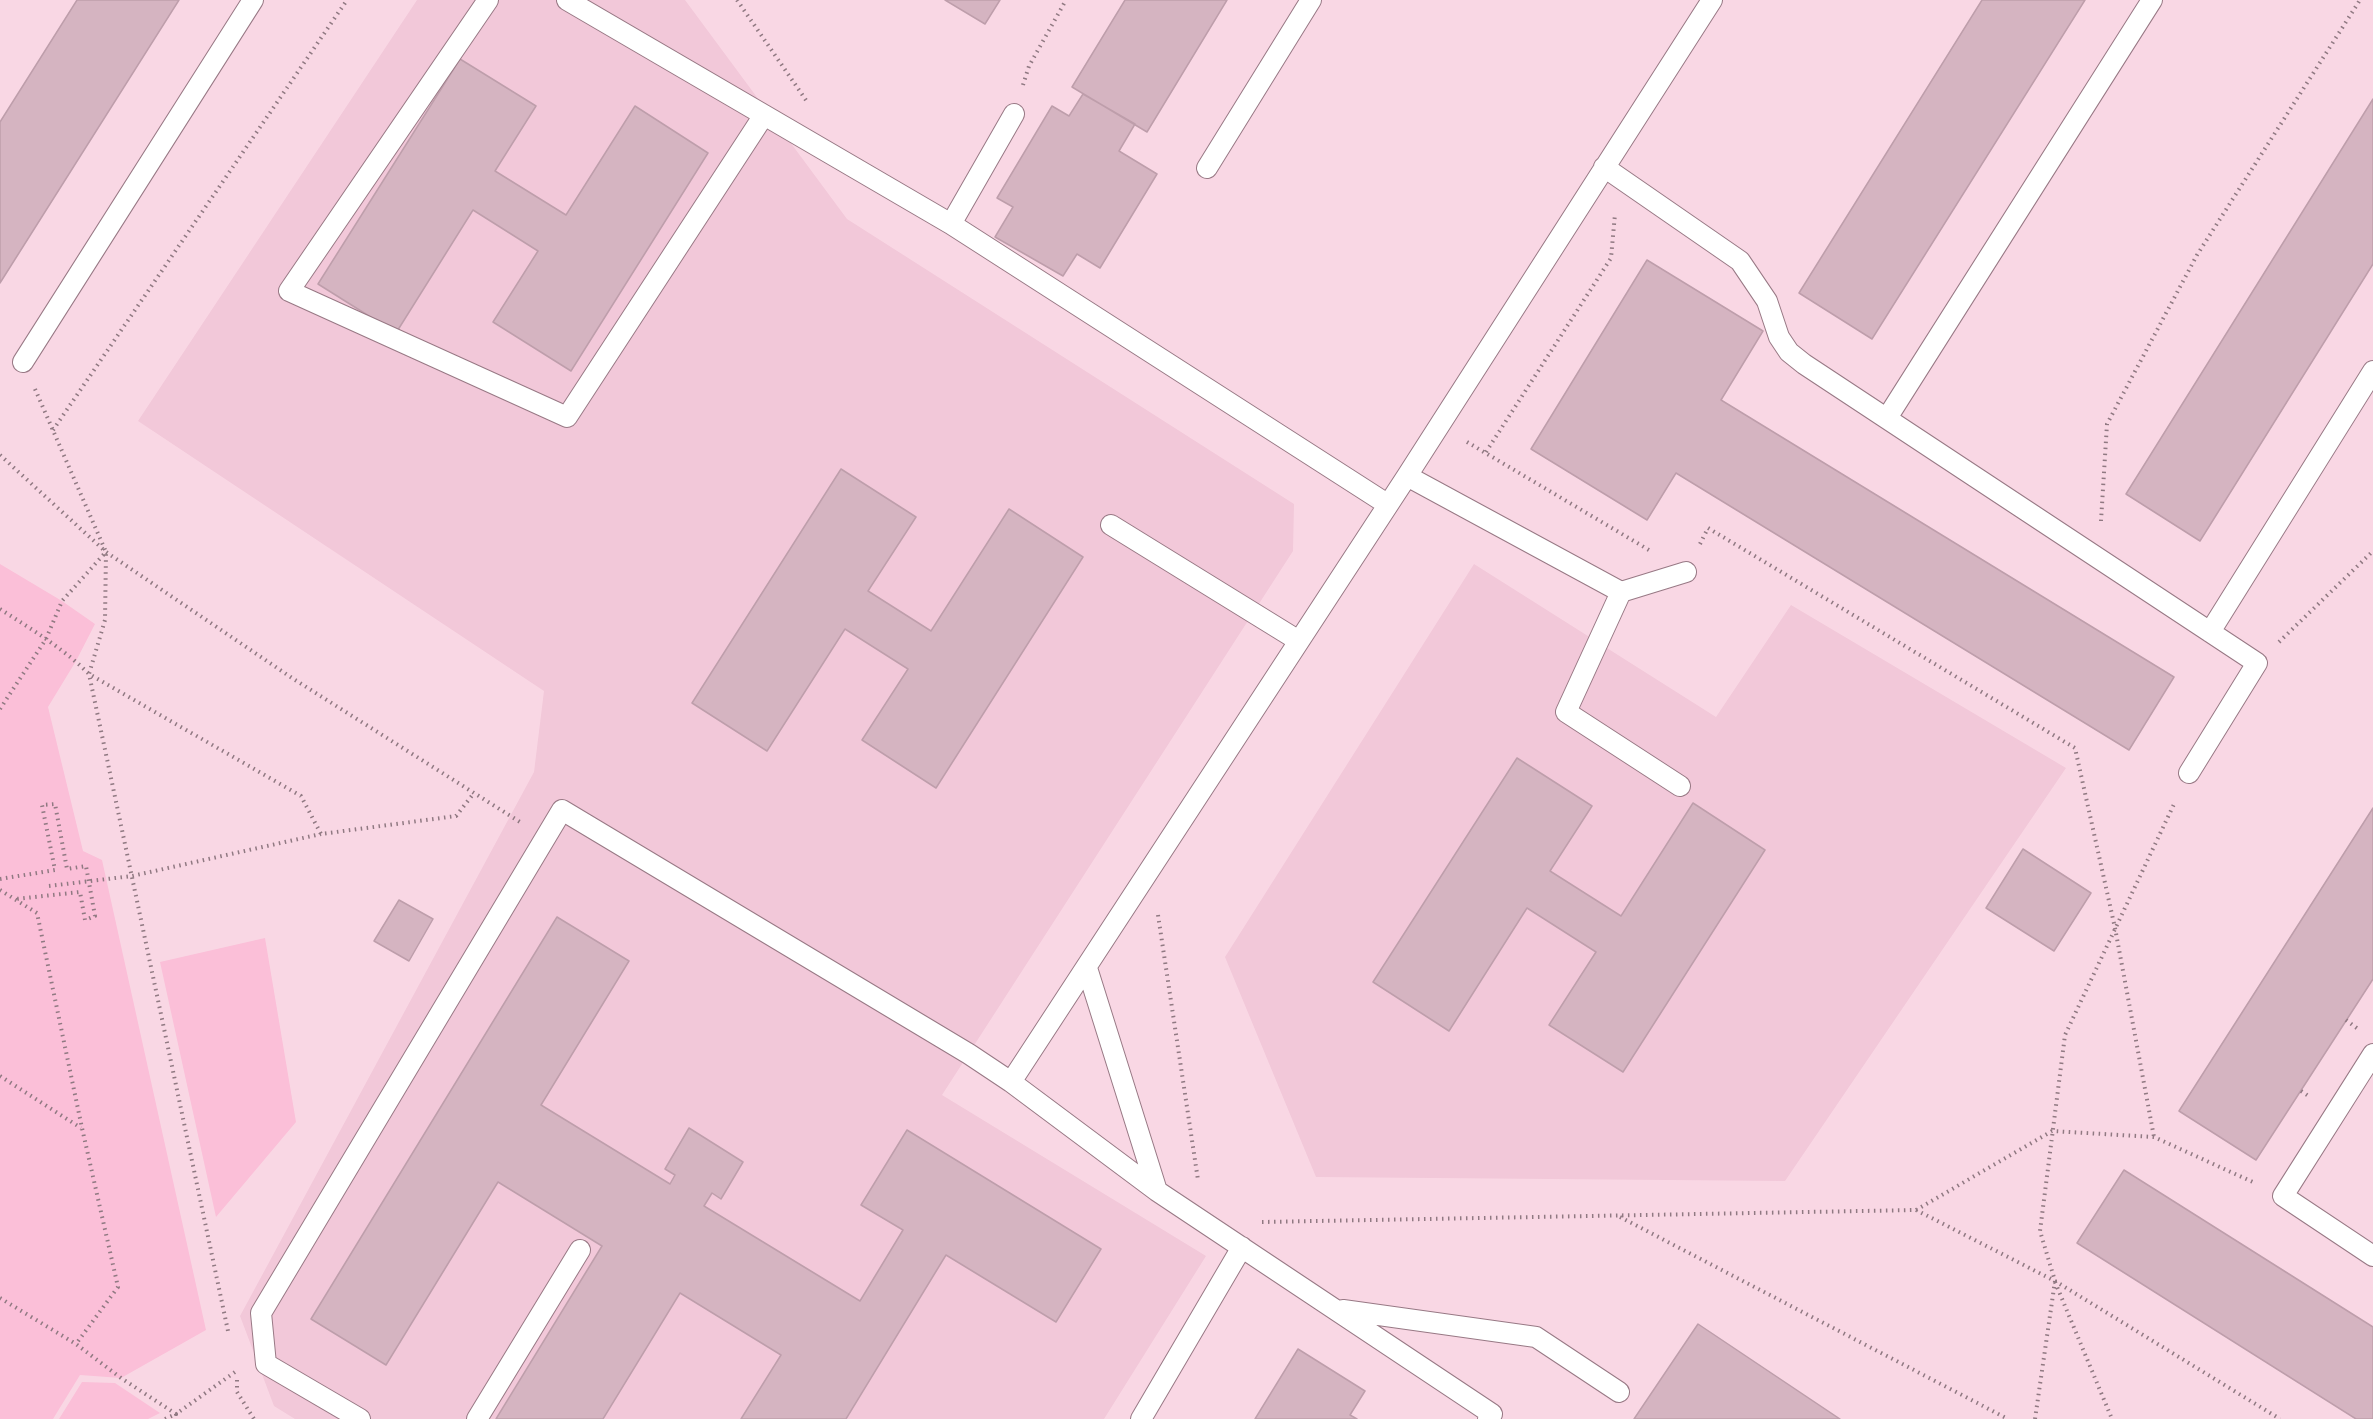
<!DOCTYPE html>
<style>
body{margin:0}
canvas{display:block;background:#f9d7e4}
</style>
<canvas width="2373" height="1419"></canvas>
<script>
const ctx = document.querySelector('canvas').getContext('2d');
ctx.lineJoin = 'round';
function fill(path, color) {
  ctx.fillStyle = color;
  ctx.fill(path, 'evenodd');
}
function stroke(path, color, width, dash) {
  ctx.strokeStyle = color;
  ctx.lineWidth = width;
  ctx.lineCap = dash ? 'butt' : 'round';
  ctx.setLineDash(dash || []);
  ctx.stroke(path);
}
fill(new Path2D(`
 M 417,0 L 685,0 L 847,219 L 1294,504 L 1293,551 L 942,1095 L 1206,1256 L 1104,1419 L 295,1419 L 274,1406 L 240,1316 L 534,772 L 544,691 L 138,421 Z
 M 1474,564 L 1716,717 L 1791,605 L 2066,768 L 1785,1181 L 1316,1177 L 1225,957 Z`), '#f2c8d9');
fill(new Path2D(`
 M 0,564 L 62,601 L 95,624 L 76,661 L 48,707 L 83,851 L 102,860 L 206,1330 L 121,1378 L 80,1375 L 53,1419 L 0,1419 Z
 M 265,938 L 296,1122 L 216,1217 L 160,962 Z
 M 82,1382 L 115,1383 L 160,1413 L 148,1419 L 59,1419 Z`), '#fbbfd8');
const building = new Path2D(`
 M 77,0 L 179,0 L 0,283 L 0,122 Z
 M 945,0 L 1000,0 L 985,24 Z
 M 1125,0 L 1227,0 L 1147,132 L 1072,87 Z
 M 1982,0 L 2085,0 L 1872,339 L 1799,293 Z
 M 460,59 L 536,106 L 495,171 L 566,215 L 635,106 L 708,153 L 571,371 L 493,322 L 538,251 L 473,210 L 396,333 L 318,284 Z
 M 1083,94 L 1135,124 L 1119,151 L 1157,174 L 1100,268 L 1077,254 L 1063,276 L 995,237 L 1013,207 L 997,198 L 1052,106 L 1069,116 Z
 M 2373,99 L 2373,264 L 2200,541 L 2126,494 Z
 M 1647,260 L 1763,331 L 1721,400 L 2174,677 L 2129,750 L 1676,473 L 1647,520 L 1531,449 Z
 M 841,469 L 916,517 L 868,591 L 931,631 L 1009,509 L 1083,557 L 936,788 L 862,740 L 908,669 L 845,629 L 767,751 L 692,703 Z
 M 1517,758 L 1592,806 L 1550,871 L 1621,916 L 1693,803 L 1765,850 L 1623,1072 L 1549,1025 L 1596,952 L 1527,908 L 1449,1031 L 1373,982 Z
 M 2373,808 L 2373,979 L 2256,1160 L 2179,1111 Z
 M 2023,849 L 2091,893 L 2054,951 L 1986,908 Z
 M 399,900 L 433,919 L 409,961 L 374,941 Z
 M 557,917 L 629,961 L 541,1105 L 670,1184 L 675,1175 L 665,1169 L 689,1128 L 743,1162 L 721,1199 L 712,1193 L 704,1206 L 860,1301 L 903,1230 L 861,1205 L 907,1130 L 1101,1249 L 1056,1322 L 946,1255 L 846,1419 L 741,1419 L 781,1355 L 680,1293 L 603,1419 L 496,1419 L 602,1246 L 498,1182 L 386,1365 L 311,1319 Z
 M 2124,1170 L 2373,1327 L 2373,1419 L 2356,1419 L 2077,1243 Z
 M 1698,1324 L 1840,1419 L 1634,1419 Z
 M 1298,1349 L 1365,1391 L 1350,1415 L 1357,1419 L 1255,1419 Z`);
fill(building, '#d5b4c1');
stroke(building, '#be9eab', 1.5);
const lane = new Path2D(`
 M 488,0 L 289,291 L 567,417 L 764,115
 M 567,0 L 951,224
 M 1014,114 L 951,224 L 1387,504
 M 1604,167 L 1740,261 L 1767,301 L 1779,337 L 1789,352 L 1804,364 L 2257,663 L 2189,773
 M 1207,168 L 1311,0
 M 23,362 L 253,0
 M 1887,418 L 2152,0
 M 1407,476 L 1621,592 L 1686,572
 M 1111,525 L 1299,641
 M 1621,592 L 1566,712 L 1680,786
 M 2210,632 L 2373,371
 M 1087,968 L 1157,1191
 M 2373,1054 L 2283,1196 L 2373,1256
 M 1011,1082 L 1407,476 L 1712,0
 M 1343,1310 L 1536,1337 L 1619,1392
 M 360,1419 L 266,1364 L 261,1313 L 562,810 L 969,1054 L 1011,1082 L 1157,1191 L 1492,1414 L 1488,1419
 M 477,1419 L 580,1250
 M 1141,1419 L 1242,1247`);
stroke(lane, '#987985', 22);
stroke(new Path2D(`
 M 737,0 L 808,103
 M 1023,85 L 1029,66 L 1066,0
 M 35,389 L 106,552 L 105,620 L 89,674 L 228,1331
 M 53,430 L 347,0
 M 1467,442 L 1649,550
 M 1486,452 L 1611,258 L 1615,214
 M 0,455 L 106,552 L 292,678 L 520,822
 M 2101,521 L 2107,424 L 2197,255 L 2360,0
 M 1700,544 L 1708,528 L 2075,748 L 2115,928 L 2154,1137
 M 0,609 C 31,629 63,648 89,674 L 301,796 L 321,834 L 456,816 L 474,793
 M 2279,642 L 2373,551
 M 0,709 L 46,639 L 62,601 L 105,553
 M 0,879 L 55,870 L 42,805 L 55,804 L 67,869 L 86,866 L 95,916 L 85,920 L 80,892 L 16,899
 M 49,886 L 132,876 L 321,834
 M 0,890 L 37,913 L 82,1128 L 118,1287 L 76,1344 L 121,1378 L 176,1414 L 235,1372
 M 1158,915 L 1198,1180
 M 2346,1020 L 2358,1029
 M 0,1076 L 81,1128
 M 2301,1091 L 2310,1097
 M 1916,1210 L 2052,1131 L 2154,1137 L 2255,1183
 M 1620,1217 L 2008,1419
 M 1262,1222 L 1916,1210 L 2055,1281 L 2280,1419
 M 2055,1282 L 2112,1419
 M 0,1298 L 76,1344
 M 237,1380 L 237,1392 L 254,1419
 M 165,1419 L 176,1414 L 176,1419
 M 2035,1419 L 2055,1281 L 2040,1231 L 2065,1035 L 2175,802`), '#907982', 4, [1.5, 4.5]);
stroke(lane, '#fff', 20);
</script>
